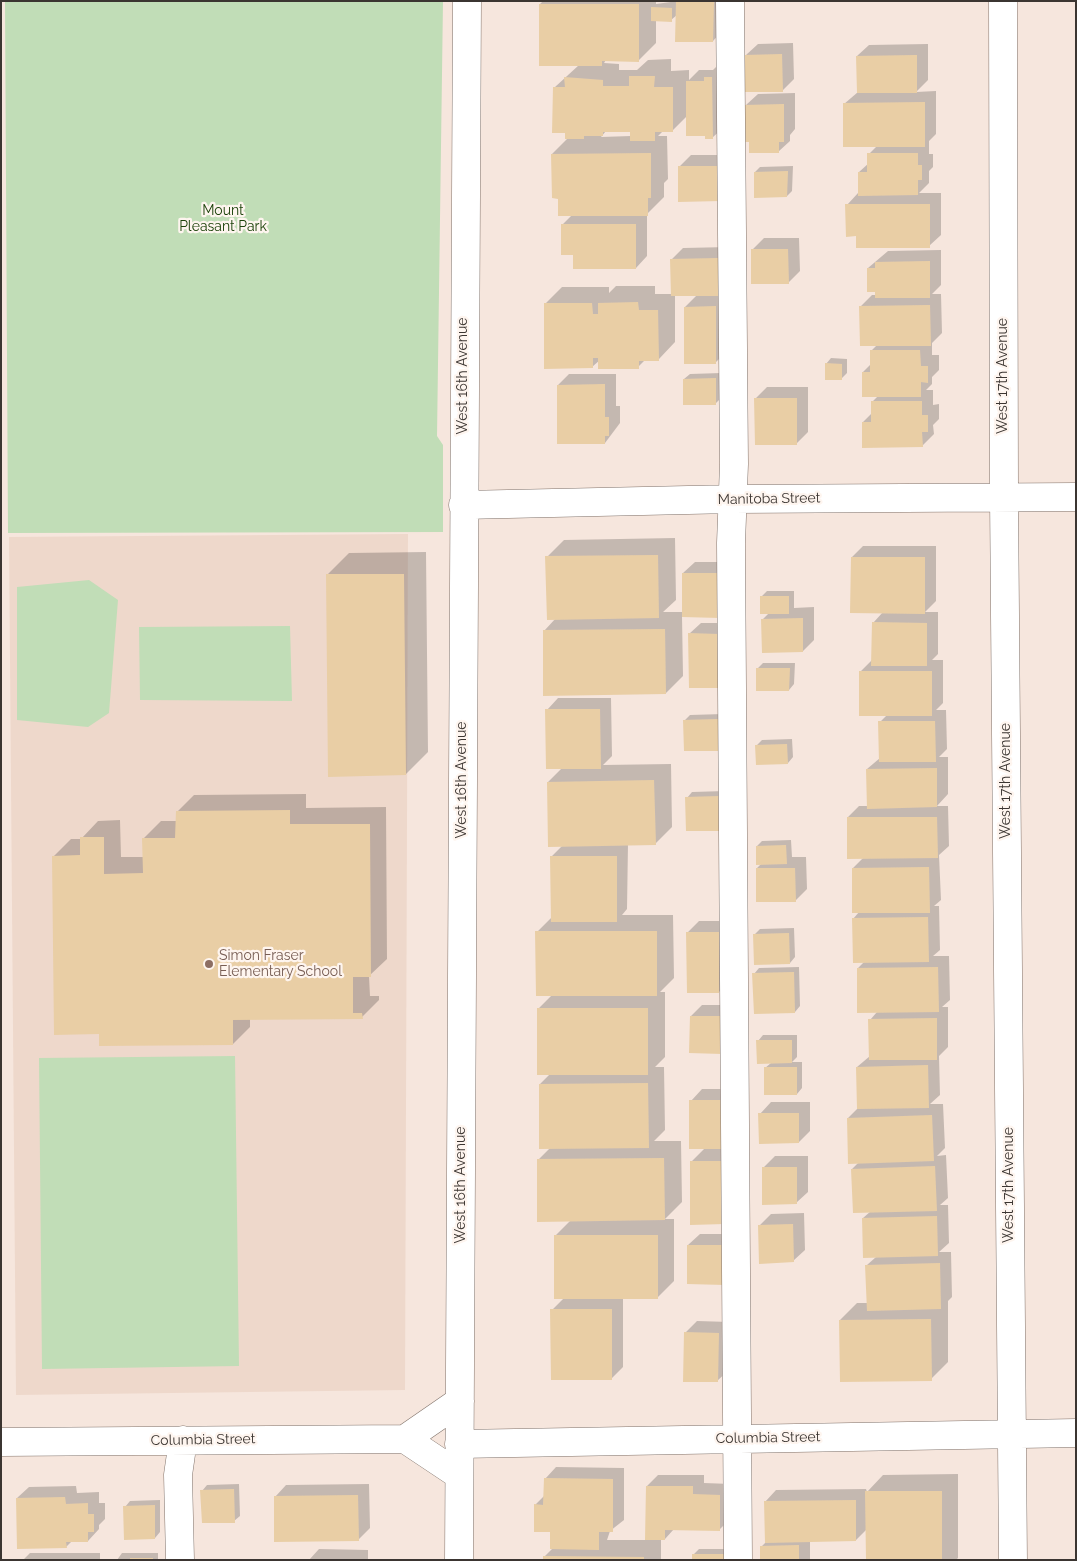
<!DOCTYPE html>
<style>
body{margin:0}
#map{position:relative;width:1077px;height:1561px;overflow:hidden;background:#f6e6dd;font-family:Raleway,sans-serif}
canvas{display:block}
.frame{position:absolute;inset:0;border:2px solid #3b3531;pointer-events:none}
</style>
<div id="map">
<canvas width="1077" height="1561"></canvas>
<div class="frame"></div>
</div>
<script>
const ctx = document.querySelector('canvas').getContext('2d');
ctx.lineJoin = 'round';
function fill(path, color) {
  ctx.fillStyle = color;
  ctx.fill(path, 'evenodd');
}
function stroke(path, color, width, dash) {
  ctx.strokeStyle = color;
  ctx.lineWidth = width;
  ctx.lineCap = dash ? 'butt' : 'round';
  ctx.setLineDash(dash || []);
  ctx.stroke(path);
}
function drawText(font, color, halo, rows, align = 'center') {
  ctx.font = font + ' Raleway,sans-serif';
  ctx.lineWidth = 4.5;
  ctx.setLineDash([]);
  ctx.textBaseline = 'middle';
  ctx.strokeStyle = halo;
  ctx.fillStyle = color;
  for (const [text, x, y, turn = 0] of rows) {
    ctx.save();
    ctx.translate(x, y);
    ctx.rotate((+turn || 0) * Math.PI / 180);
    ctx.textAlign = isNaN(turn) ? turn : align;
    if (halo) ctx.strokeText(text, 0, 0);
    ctx.fillText(text, 0, 0);
    ctx.restore();
  }
}
fill(new Path2D(`
 M 408,534 L 405,1390 L 16,1395 L 9,537 Z`), '#eed8cb');
fill(new Path2D(`
 M 5,1 L 443,1 L 437,436 L 443,445 L 443,532 L 8,533 Z
 M 89,580 L 118,600 L 109,713 L 88,727 L 17,720 L 17,587 Z
 M 290,626 L 292,701 L 140,700 L 139,627 Z
 M 235,1056 L 239,1366 L 42,1369 L 39,1058 Z`), '#c1ddb7');
fill(new Path2D(`
 M 543,1 L 656,1 L 656,4 L 678,1 L 724,1 L 724,29 L 713,41 L 677,15 L 671,20 L 656,20 L 656,43 L 639,60 L 606,60 L 604,63 L 619,64 L 619,70 L 637,70 L 648,60 L 671,59 L 671,71 L 689,70 L 689,80 L 699,70 L 713,70 L 717,66 L 724,127 L 712,138 L 706,135 L 688,115 L 673,130 L 663,131 L 658,136 L 667,136 L 668,179 L 664,183 L 664,197 L 647,214 L 647,256 L 636,268 L 575,254 L 562,225 L 572,215 L 559,197 L 552,154 L 569,137 L 555,87 L 579,65 L 540,4 ZM 606,131 L 631,131 L 631,136 L 601,137 Z
 M 793,43 L 794,79 L 782,91 L 746,55 L 758,44 Z
 M 928,44 L 928,80 L 916,92 L 936,91 L 936,134 L 929,141 L 929,154 L 933,154 L 933,167 L 929,171 L 929,183 L 919,193 L 941,193 L 941,235 L 929,246 L 858,235 L 847,205 L 858,193 L 859,172 L 869,163 L 869,154 L 877,146 L 844,104 L 858,92 L 857,56 L 869,45 Z
 M 795,93 L 795,129 L 790,135 L 790,141 L 778,152 L 750,141 L 746,105 L 758,94 Z
 M 691,155 L 731,155 L 732,188 L 679,167 Z
 M 793,166 L 792,191 L 787,196 L 755,172 L 760,167 Z
 M 764,238 L 799,238 L 800,271 L 788,283 L 752,250 Z
 M 729,247 L 729,283 L 716,296 L 727,296 L 727,351 L 716,362 L 685,307 L 698,294 L 675,295 L 675,342 L 659,359 L 646,359 L 638,367 L 600,360 L 592,367 L 545,304 L 562,287 L 609,287 L 609,293 L 616,286 L 655,286 L 655,294 L 672,294 L 672,259 L 683,248 Z
 M 941,250 L 941,285 L 932,294 L 941,294 L 942,333 L 932,343 L 932,355 L 939,355 L 939,370 L 932,377 L 932,384 L 926,390 L 933,390 L 933,405 L 939,404 L 939,419 L 933,425 L 934,434 L 922,446 L 863,422 L 872,413 L 872,402 L 878,396 L 863,372 L 871,364 L 871,351 L 877,345 L 861,306 L 872,295 L 876,295 L 868,268 L 888,251 Z
 M 831,358 L 847,359 L 847,373 L 841,379 L 826,364 Z
 M 721,373 L 721,398 L 716,403 L 684,379 L 690,374 Z
 M 569,374 L 616,374 L 616,406 L 620,406 L 620,423 L 605,443 L 558,385 Z
 M 767,387 L 808,387 L 808,432 L 797,443 L 756,398 Z
 M 675,538 L 676,600 L 663,612 L 683,612 L 683,573 L 695,562 L 731,562 L 720,616 L 682,616 L 683,676 L 666,693 L 544,631 L 556,618 L 547,557 L 564,540 Z
 M 863,546 L 936,546 L 936,601 L 925,612 L 938,612 L 938,654 L 932,660 L 943,660 L 943,703 L 936,710 L 946,710 L 947,749 L 939,757 L 948,757 L 948,794 L 937,806 L 948,806 L 949,846 L 939,855 L 941,900 L 934,906 L 939,906 L 940,950 L 933,956 L 949,956 L 950,1000 L 942,1007 L 948,1007 L 948,1047 L 939,1056 L 940,1095 L 930,1104 L 943,1104 L 945,1148 L 937,1156 L 946,1155 L 948,1198 L 940,1205 L 948,1205 L 949,1243 L 939,1252 L 951,1252 L 952,1297 L 948,1301 L 948,1362 L 931,1379 L 840,1320 L 857,1303 L 868,1303 L 867,1265 L 876,1257 L 863,1218 L 871,1211 L 852,1169 L 859,1162 L 848,1118 L 858,1108 L 857,1067 L 870,1056 L 870,1020 L 877,1012 L 858,968 L 864,962 L 853,919 L 859,912 L 853,868 L 864,857 L 848,817 L 859,806 L 868,806 L 867,769 L 880,758 L 880,722 L 887,715 L 860,672 L 872,660 L 873,623 L 883,612 L 852,557 Z
 M 426,552 L 428,752 L 406,774 L 327,575 L 349,553 Z
 M 767,591 L 794,591 L 794,608 L 814,607 L 814,640 L 803,651 L 762,620 L 769,613 L 761,597 Z
 M 701,623 L 728,623 L 729,675 L 718,687 L 689,634 Z
 M 763,663 L 795,663 L 794,684 L 789,690 L 757,669 Z
 M 558,698 L 611,698 L 612,756 L 603,765 L 671,764 L 672,827 L 655,844 L 628,844 L 627,909 L 622,915 L 673,915 L 674,978 L 660,992 L 665,992 L 665,1057 L 655,1067 L 664,1067 L 665,1130 L 654,1141 L 681,1141 L 682,1202 L 665,1219 L 674,1219 L 674,1281 L 657,1298 L 623,1298 L 623,1367 L 611,1379 L 552,1310 L 564,1298 L 555,1236 L 571,1220 L 538,1160 L 550,1148 L 540,1084 L 550,1074 L 538,1009 L 552,995 L 537,932 L 552,917 L 552,856 L 563,845 L 548,782 L 562,768 L 547,710 Z
 M 723,714 L 723,744 L 718,750 L 684,721 L 690,715 Z
 M 792,739 L 793,757 L 788,763 L 757,745 L 762,740 Z
 M 725,791 L 727,824 L 687,798 L 692,792 Z
 M 306,794 L 306,808 L 386,807 L 387,959 L 369,976 L 370,996 L 379,996 L 379,1000 L 362,1017 L 250,1019 L 250,1027 L 233,1044 L 100,1033 L 54,856 L 71,839 L 81,839 L 98,821 L 120,820 L 121,857 L 144,857 L 144,838 L 161,821 L 177,821 L 177,812 L 194,795 Z
 M 791,840 L 792,857 L 806,857 L 807,889 L 795,901 L 757,868 L 762,863 L 757,846 L 762,841 Z
 M 699,921 L 730,921 L 730,980 L 719,992 L 687,933 Z
 M 794,928 L 795,957 L 790,963 L 755,934 L 760,929 Z
 M 799,967 L 800,1006 L 795,1012 L 754,974 L 759,968 Z
 M 702,1005 L 734,1005 L 722,1053 L 691,1016 Z
 M 763,1035 L 797,1035 L 797,1057 L 792,1062 L 802,1062 L 802,1088 L 797,1094 L 765,1068 L 771,1063 L 758,1041 Z
 M 702,1089 L 734,1089 L 734,1137 L 721,1150 L 735,1150 L 736,1212 L 691,1162 L 705,1148 L 691,1101 Z
 M 771,1102 L 810,1102 L 810,1131 L 799,1142 L 760,1114 Z
 M 775,1156 L 808,1156 L 808,1192 L 796,1203 L 763,1168 Z
 M 804,1213 L 805,1250 L 793,1261 L 759,1226 L 771,1214 Z
 M 700,1234 L 737,1234 L 725,1283 L 688,1245 Z
 M 697,1321 L 730,1322 L 729,1370 L 717,1381 L 685,1333 Z
 M 556,1467 L 624,1468 L 624,1520 L 610,1531 L 607,1540 L 646,1540 L 647,1486 L 658,1475 L 704,1475 L 704,1483 L 731,1484 L 731,1518 L 720,1529 L 674,1529 L 665,1539 L 661,1539 L 661,1560 L 544,1560 L 544,1557 L 552,1549 L 552,1531 L 535,1505 L 545,1495 L 545,1479 Z
 M 958,1474 L 958,1558 L 956,1560 L 867,1560 L 867,1529 L 856,1540 L 810,1541 L 810,1560 L 761,1560 L 761,1547 L 766,1542 L 765,1502 L 776,1490 L 866,1489 L 867,1492 L 883,1475 Z
 M 239,1484 L 240,1516 L 234,1521 L 202,1491 L 207,1485 Z
 M 369,1484 L 370,1528 L 359,1539 L 275,1497 L 286,1485 Z
 M 76,1486 L 77,1493 L 99,1492 L 99,1503 L 105,1503 L 105,1519 L 99,1525 L 99,1529 L 88,1541 L 72,1541 L 66,1547 L 17,1498 L 29,1487 Z
 M 160,1500 L 160,1532 L 155,1538 L 125,1507 L 130,1501 Z
 M 319,1549 L 368,1550 L 368,1560 L 309,1560 Z
 M 699,1549 L 729,1549 L 729,1560 L 693,1560 L 693,1555 Z
 M 30,1553 L 100,1553 L 100,1560 L 23,1560 Z
 M 122,1553 L 158,1553 L 158,1560 L 117,1560 Z`), '#0003');
fill(new Path2D(`
 M 676,2 L 714,2 L 713,42 L 675,42 Z
 M 539,4 L 639,4 L 639,62 L 602,61 L 602,66 L 539,66 Z
 M 651,7 L 672,8 L 672,22 L 651,21 Z
 M 782,54 L 783,92 L 745,92 L 745,55 Z
 M 917,55 L 917,93 L 857,93 L 856,56 Z
 M 629,76 L 655,76 L 654,87 L 673,87 L 673,132 L 655,132 L 655,141 L 630,141 L 630,132 L 603,132 L 603,136 L 584,136 L 584,139 L 565,139 L 565,133 L 552,133 L 553,87 L 565,87 L 564,77 L 603,80 L 603,86 L 629,86 Z
 M 704,77 L 712,77 L 713,139 L 705,139 L 705,136 L 686,136 L 686,81 L 704,81 Z
 M 925,102 L 925,147 L 843,147 L 843,103 Z
 M 784,104 L 784,142 L 779,142 L 779,153 L 749,153 L 749,142 L 745,142 L 745,105 Z
 M 651,153 L 651,198 L 648,198 L 648,216 L 558,216 L 558,199 L 552,198 L 551,154 Z
 M 867,153 L 918,153 L 918,165 L 922,165 L 922,180 L 918,180 L 918,195 L 858,196 L 858,172 L 867,172 Z
 M 678,166 L 720,166 L 721,201 L 678,202 Z
 M 788,171 L 787,197 L 754,198 L 754,172 Z
 M 845,204 L 930,204 L 930,248 L 856,248 L 856,236 L 846,237 Z
 M 561,224 L 636,224 L 636,269 L 573,269 L 573,255 L 561,255 Z
 M 751,249 L 788,249 L 789,284 L 751,284 Z
 M 718,258 L 718,296 L 671,296 L 670,259 Z
 M 930,261 L 930,298 L 875,298 L 875,292 L 867,292 L 867,268 L 875,268 L 875,262 Z
 M 638,302 L 639,310 L 658,310 L 659,361 L 639,361 L 639,369 L 598,369 L 598,358 L 593,358 L 593,368 L 544,369 L 544,303 L 592,303 L 593,314 L 598,314 L 598,303 Z
 M 930,305 L 931,346 L 860,346 L 859,306 Z
 M 716,306 L 716,364 L 684,364 L 684,307 Z
 M 870,350 L 920,350 L 921,366 L 928,366 L 928,383 L 921,382 L 921,397 L 862,397 L 862,372 L 870,372 Z
 M 825,363 L 842,364 L 842,380 L 825,380 Z
 M 716,378 L 716,405 L 683,405 L 683,379 Z
 M 605,384 L 605,417 L 609,417 L 609,436 L 605,436 L 605,444 L 557,444 L 557,385 Z
 M 754,398 L 797,398 L 797,445 L 755,445 Z
 M 871,401 L 922,401 L 922,415 L 928,415 L 928,432 L 922,432 L 923,447 L 862,448 L 862,422 L 871,422 Z
 M 658,555 L 659,618 L 547,620 L 545,556 Z
 M 851,557 L 925,557 L 925,614 L 850,613 Z
 M 682,573 L 720,573 L 720,618 L 682,617 Z
 M 326,574 L 404,574 L 406,775 L 328,777 Z
 M 760,596 L 789,596 L 789,614 L 760,614 Z
 M 803,618 L 803,652 L 762,653 L 761,619 Z
 M 872,622 L 927,623 L 927,666 L 871,666 Z
 M 665,629 L 666,694 L 543,696 L 543,630 Z
 M 688,633 L 718,634 L 718,688 L 689,688 Z
 M 756,668 L 790,668 L 789,691 L 756,691 Z
 M 859,671 L 932,671 L 932,716 L 859,716 Z
 M 545,709 L 600,709 L 601,769 L 546,769 Z
 M 718,719 L 718,751 L 684,751 L 683,720 Z
 M 878,721 L 935,721 L 936,762 L 879,762 Z
 M 787,744 L 788,764 L 756,765 L 755,745 Z
 M 937,768 L 937,807 L 867,809 L 866,769 Z
 M 654,780 L 656,845 L 548,847 L 547,782 Z
 M 720,796 L 722,831 L 686,831 L 685,797 Z
 M 290,810 L 290,824 L 370,824 L 371,977 L 353,977 L 353,1013 L 362,1013 L 363,1019 L 233,1020 L 233,1045 L 99,1046 L 99,1034 L 54,1035 L 52,856 L 80,855 L 80,837 L 104,837 L 104,874 L 143,873 L 142,838 L 175,838 L 176,811 Z
 M 847,817 L 937,817 L 938,858 L 847,859 Z
 M 786,845 L 787,864 L 756,865 L 756,846 Z
 M 550,856 L 617,856 L 617,922 L 551,922 Z
 M 929,867 L 930,913 L 852,913 L 852,868 Z
 M 756,868 L 795,868 L 796,902 L 756,902 Z
 M 928,917 L 929,962 L 853,963 L 852,918 Z
 M 535,931 L 657,931 L 657,996 L 536,996 Z
 M 686,932 L 719,932 L 719,993 L 687,993 Z
 M 789,933 L 790,964 L 754,965 L 753,934 Z
 M 938,967 L 939,1012 L 857,1013 L 857,968 Z
 M 794,972 L 795,1013 L 754,1014 L 752,973 Z
 M 537,1008 L 648,1008 L 648,1075 L 537,1075 Z
 M 690,1016 L 723,1016 L 722,1054 L 689,1053 Z
 M 937,1018 L 937,1060 L 869,1060 L 868,1019 Z
 M 756,1040 L 792,1040 L 792,1063 L 757,1064 Z
 M 928,1065 L 929,1108 L 857,1109 L 856,1067 Z
 M 764,1067 L 797,1067 L 797,1095 L 764,1095 Z
 M 648,1083 L 649,1148 L 539,1149 L 539,1084 Z
 M 689,1100 L 723,1100 L 723,1149 L 689,1149 Z
 M 758,1113 L 799,1113 L 799,1143 L 759,1144 Z
 M 932,1115 L 934,1161 L 848,1164 L 847,1118 Z
 M 664,1158 L 665,1220 L 537,1222 L 537,1159 Z
 M 690,1161 L 724,1161 L 725,1224 L 690,1225 Z
 M 935,1166 L 937,1211 L 853,1213 L 851,1169 Z
 M 762,1167 L 797,1167 L 797,1204 L 762,1205 Z
 M 937,1216 L 938,1256 L 863,1258 L 862,1218 Z
 M 793,1224 L 794,1262 L 759,1264 L 758,1225 Z
 M 554,1235 L 658,1235 L 658,1299 L 554,1299 Z
 M 687,1245 L 726,1245 L 725,1285 L 687,1284 Z
 M 940,1263 L 941,1309 L 867,1311 L 865,1265 Z
 M 550,1309 L 612,1309 L 612,1380 L 551,1380 Z
 M 931,1319 L 932,1381 L 840,1382 L 839,1320 Z
 M 684,1332 L 719,1333 L 718,1382 L 683,1382 Z
 M 544,1478 L 613,1479 L 613,1532 L 599,1532 L 599,1550 L 550,1549 L 550,1532 L 534,1532 L 534,1504 L 543,1505 Z
 M 646,1486 L 693,1486 L 693,1494 L 720,1495 L 720,1531 L 665,1530 L 665,1540 L 645,1540 Z
 M 234,1489 L 235,1523 L 202,1523 L 200,1490 Z
 M 865,1491 L 942,1491 L 942,1560 L 866,1560 Z
 M 358,1495 L 359,1541 L 274,1542 L 274,1496 Z
 M 65,1497 L 66,1504 L 88,1503 L 88,1514 L 94,1514 L 94,1532 L 88,1532 L 88,1542 L 66,1542 L 67,1548 L 17,1549 L 16,1498 Z
 M 856,1500 L 856,1541 L 765,1543 L 764,1501 Z
 M 155,1505 L 155,1539 L 124,1540 L 123,1506 Z
 M 799,1545 L 799,1560 L 760,1560 L 760,1546 Z
 M 692,1554 L 724,1554 L 724,1560 L 692,1560 Z
 M 543,1556 L 644,1557 L 644,1560 L 543,1560 Z
 M 130,1558 L 153,1558 L 153,1560 L 130,1560 Z`), '#e9cea5');
const minor = new Path2D(`
 M 730,1 L 734,464 L 731,543 L 738,1560
 M 1003,1 L 1004,497 L 1013,1560
 M 463,505 L 733,499 L 1076,497
 M 405,1439 L 460,1401
 M 1,1442 L 405,1439 L 459,1475
 M 459,1444 L 1076,1433
 M 180,1560 L 178,1475 L 183,1440
 M 459,1560 L 467,1`);
stroke(minor, '#80726a', 29);
stroke(minor, '#fff', 28);
for (const [x, y, r, color] of [
 [209,964,5,"#8d6e63"]
]) {
  const dot = new Path2D();
  dot.arc(x, y, r, 0, 2 * Math.PI);
  ctx.fillStyle = color;
  ctx.fill(dot);
  stroke(dot, '#fef5ef', 2);
}
drawText('14px', '#1c420a', '#fef5ef', [
 ["Mount",223,211],
 ["Pleasant Park",223,227]
]);
drawText('14px', '#3b3531', '#fef5ef', [
 ["West 16th Avenue",463,376,-90],
 ["West 17th Avenue",1003,376,-90],
 ["Manitoba Street",769,499,-1],
 ["West 16th Avenue",462,780,-90],
 ["West 17th Avenue",1006,781,-90],
 ["West 16th Avenue",461,1185,-90],
 ["West 17th Avenue",1009,1185,-90],
 ["Columbia Street",768,1438,-1],
 ["Columbia Street",203,1440,-1]
]);
drawText('14px', '#785e54', '#fef5ef', [
 ["Simon Fraser",219,956],
 ["Elementary School",219,972]
], 'left');
</script>
